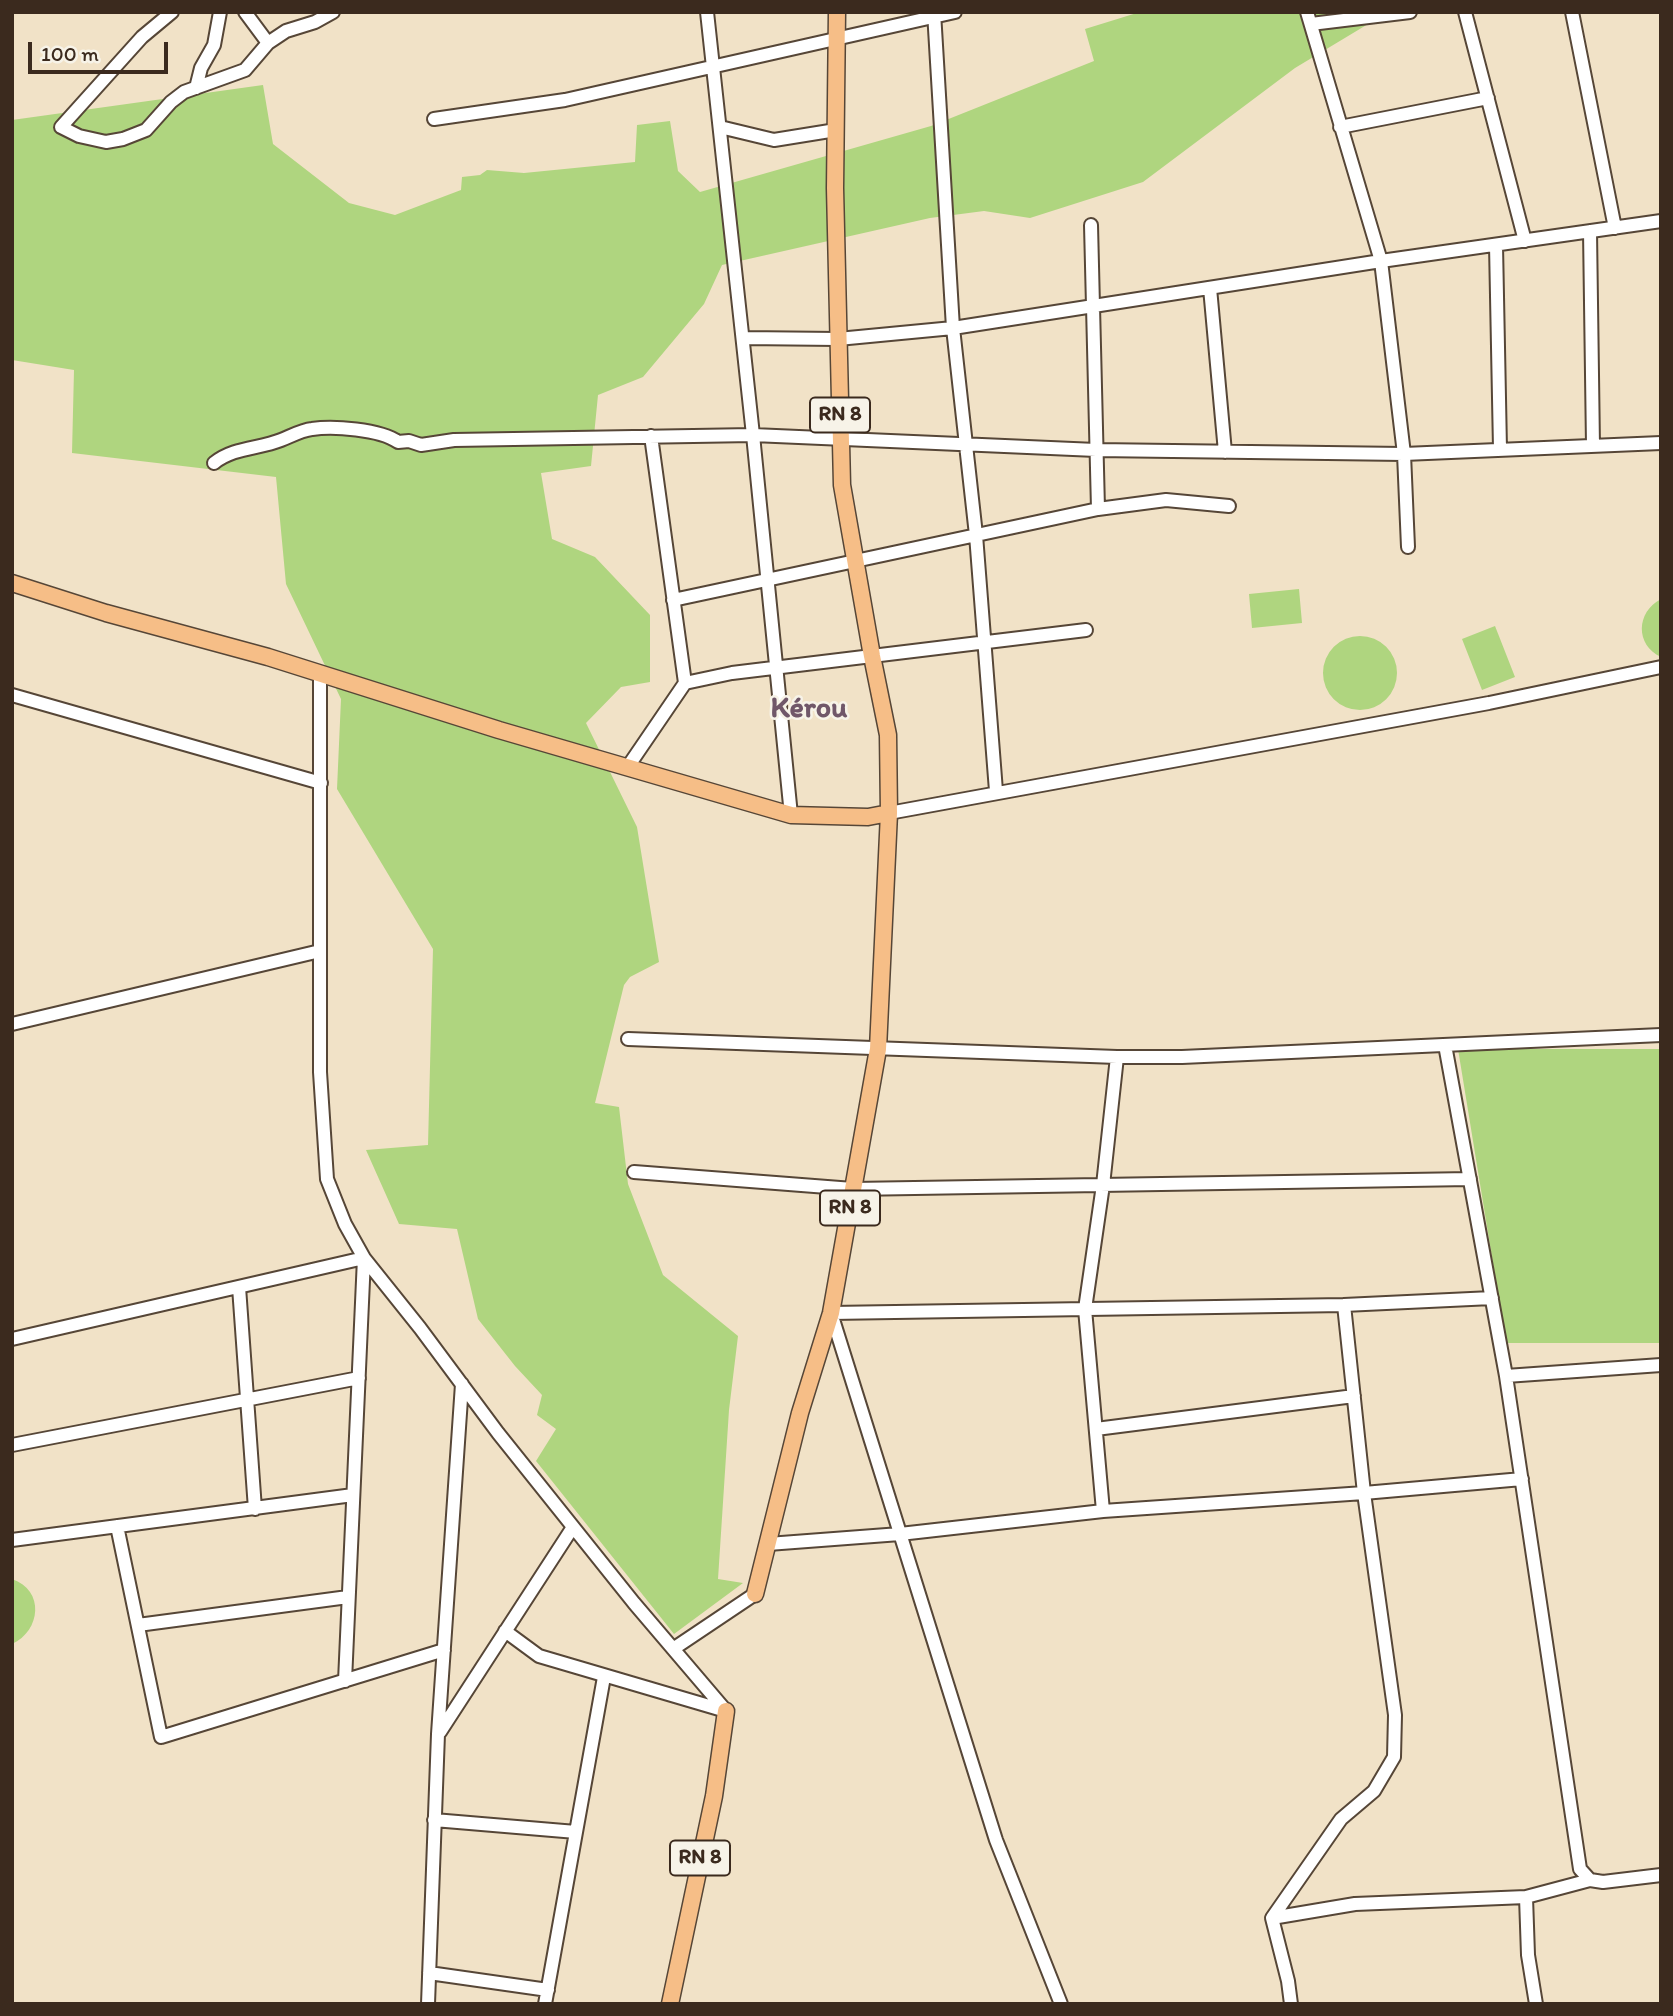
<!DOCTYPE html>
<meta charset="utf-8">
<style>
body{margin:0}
#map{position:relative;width:1673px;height:2016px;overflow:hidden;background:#f1e2c7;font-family:Itim,sans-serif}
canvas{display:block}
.frame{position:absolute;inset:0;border:14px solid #3b2a1e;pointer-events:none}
.scale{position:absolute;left:28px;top:42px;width:140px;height:32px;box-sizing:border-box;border:4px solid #3b2a1e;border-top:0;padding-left:9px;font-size:21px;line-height:24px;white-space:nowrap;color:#3b2a1e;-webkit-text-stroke:5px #f7f3e8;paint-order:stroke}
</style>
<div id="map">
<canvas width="1673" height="2016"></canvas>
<div class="frame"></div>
<div class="scale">100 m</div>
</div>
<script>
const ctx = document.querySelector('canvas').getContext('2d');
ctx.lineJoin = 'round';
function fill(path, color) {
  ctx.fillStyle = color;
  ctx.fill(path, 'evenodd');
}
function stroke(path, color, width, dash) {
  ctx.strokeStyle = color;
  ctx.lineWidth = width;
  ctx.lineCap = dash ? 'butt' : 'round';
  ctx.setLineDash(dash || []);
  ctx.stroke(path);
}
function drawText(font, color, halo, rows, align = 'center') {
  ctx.font = font + ' Itim,sans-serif';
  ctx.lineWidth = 5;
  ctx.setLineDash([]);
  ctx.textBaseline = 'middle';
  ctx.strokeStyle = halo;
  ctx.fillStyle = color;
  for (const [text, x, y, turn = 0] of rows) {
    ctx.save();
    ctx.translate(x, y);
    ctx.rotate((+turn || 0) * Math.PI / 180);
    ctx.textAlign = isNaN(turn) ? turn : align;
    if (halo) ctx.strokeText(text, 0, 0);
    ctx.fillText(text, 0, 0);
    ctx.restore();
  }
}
fill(new Path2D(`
 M 1140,12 L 1388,12 L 1295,68 L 1143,182 L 1030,218 L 984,211 L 930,218 L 722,265 L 704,304 L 643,377 L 598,395 L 591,466 L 541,473 L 552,539 L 595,557 L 650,615 L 650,682 L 621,687 L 586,723 L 637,827 L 659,962 L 630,977 L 624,985 L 595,1103 L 619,1107 L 628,1184 L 663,1275 L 738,1336 L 729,1410 L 718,1579 L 743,1583 L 674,1634 L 536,1461 L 556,1429 L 537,1415 L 542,1395 L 515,1366 L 478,1319 L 457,1229 L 399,1224 L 366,1150 L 428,1145 L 433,949 L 337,789 L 341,699 L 286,584 L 276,477 L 72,453 L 74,370 L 12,360 L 12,120 L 263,85 L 273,144 L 349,203 L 395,215 L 461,190 L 462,177 L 480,175 L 487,170 L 524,173 L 635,162 L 637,125 L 670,121 L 678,171 L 700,192 L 931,126 L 1094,61 L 1085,29 Z
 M 1299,589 L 1302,623 L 1252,628 L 1249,594 Z
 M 1661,599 L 1661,657 C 1635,645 1636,612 1661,599 Z
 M 1495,626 L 1515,677 L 1482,690 L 1462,639 Z
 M1323 673a37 37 0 1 1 74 0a37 37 0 1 1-74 0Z
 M 1458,1049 L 1661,1049 L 1661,1343 L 1506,1343 Z
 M 12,1579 C 45,1590 41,1631 12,1644 Z`), '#afd57f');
const minor = new Path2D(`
 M 172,12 L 142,37 L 61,127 L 79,136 L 106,142 L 123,139 L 146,130 L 171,102 L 184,92 L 245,70 L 268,43 L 286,31 L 315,22 L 333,12
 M 245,12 L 268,43
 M 707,12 L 753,435 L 791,815
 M 934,12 L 953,328 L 976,535 L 996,791
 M 1307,12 L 1381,261 L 1404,454 L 1408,547
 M 1465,12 L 1525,241
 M 1572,12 L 1615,228
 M 1311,24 L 1410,12
 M 196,88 L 201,68 L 214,45 L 220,12
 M 434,119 L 565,100 L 955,12
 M 720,127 L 774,140 L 836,130
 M 1340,127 L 1488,98
 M 1091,225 L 1098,509
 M 1590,231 L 1593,446
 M 1496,245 L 1500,449
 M 1210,288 L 1225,452
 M 743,338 L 838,339 L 953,328 L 1381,261 L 1661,221
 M 214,463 C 234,447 259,449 281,440 C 291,436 302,430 312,429 C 333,426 380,429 398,442 L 409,441 L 421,445 L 454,440 L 753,435 L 1096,450 L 1404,454 L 1661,443
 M 673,600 L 1098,509 L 1166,500 L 1229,506
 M 320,674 L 320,1072 L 327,1179 L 345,1224 L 364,1258 L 420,1328 L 498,1433 L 634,1603 L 726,1711
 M 685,683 L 732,673 L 1086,630
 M 12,695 L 321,783
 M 627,768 L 685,683 L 651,436
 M 889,813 L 1489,703 L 1661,667
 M 12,1024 L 320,951
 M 628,1039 L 1117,1057 L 1182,1057 L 1661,1035
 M 1445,1045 L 1506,1376 L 1580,1869 L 1590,1880 L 1603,1882 L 1661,1875
 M 634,1172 L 853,1189 L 1470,1179
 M 239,1287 L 255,1509
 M 12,1339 L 364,1258 L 345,1681
 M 1506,1376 L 1661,1365
 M 1096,1429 L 1354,1396
 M 12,1445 L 359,1378
 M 1103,1511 L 1085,1309 L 1103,1185 L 1117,1057
 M 117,1526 L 161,1737 L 444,1650
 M 12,1540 L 353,1495
 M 768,1544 L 900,1534 L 1103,1511 L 1364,1493 L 1522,1479
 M 138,1625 L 348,1597
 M 505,1631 L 539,1656 L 726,1711
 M 673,1649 L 755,1594
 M 440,1732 L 573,1527
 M 434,1820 L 576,1832
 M 1272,1918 L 1341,1819 L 1374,1791 L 1394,1757 L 1395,1715 L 1364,1493 L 1344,1305
 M 429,1973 L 548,1990
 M 428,2004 L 438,1734 L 462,1384
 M 545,2004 L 604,1677
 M 1061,2004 L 996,1840 L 831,1313 L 1344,1305 L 1492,1298
 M 1291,2004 L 1288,1981 L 1272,1918 L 1355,1904 L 1526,1897
 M 1536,2004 L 1528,1955 L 1526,1897 L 1590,1880`);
const major = new Path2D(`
 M 12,583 L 106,613 L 268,657 L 499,730 L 791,815 L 868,817 L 889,813
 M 755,1594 L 800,1413 L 831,1313 L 878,1049 L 889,813 L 888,735 L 872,656 L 842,485 L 835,188 L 837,12
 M 670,2004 L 714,1796 L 726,1711`);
stroke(minor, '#564637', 16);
stroke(major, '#564637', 19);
stroke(minor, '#fff', 12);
stroke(major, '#f6be87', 16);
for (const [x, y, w] of [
 [840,415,60],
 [850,1208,60],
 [700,1858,60]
]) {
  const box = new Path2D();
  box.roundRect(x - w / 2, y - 17.5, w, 35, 5);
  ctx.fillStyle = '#f7f3e8';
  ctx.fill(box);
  stroke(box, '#3b2a1e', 2);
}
drawText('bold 21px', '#3b2a1e', null, [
 ["RN 8",840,415],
 ["RN 8",850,1208],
 ["RN 8",700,1858]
]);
drawText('bold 30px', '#705769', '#f7f3e8', [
 ["Kérou",809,709]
]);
</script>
